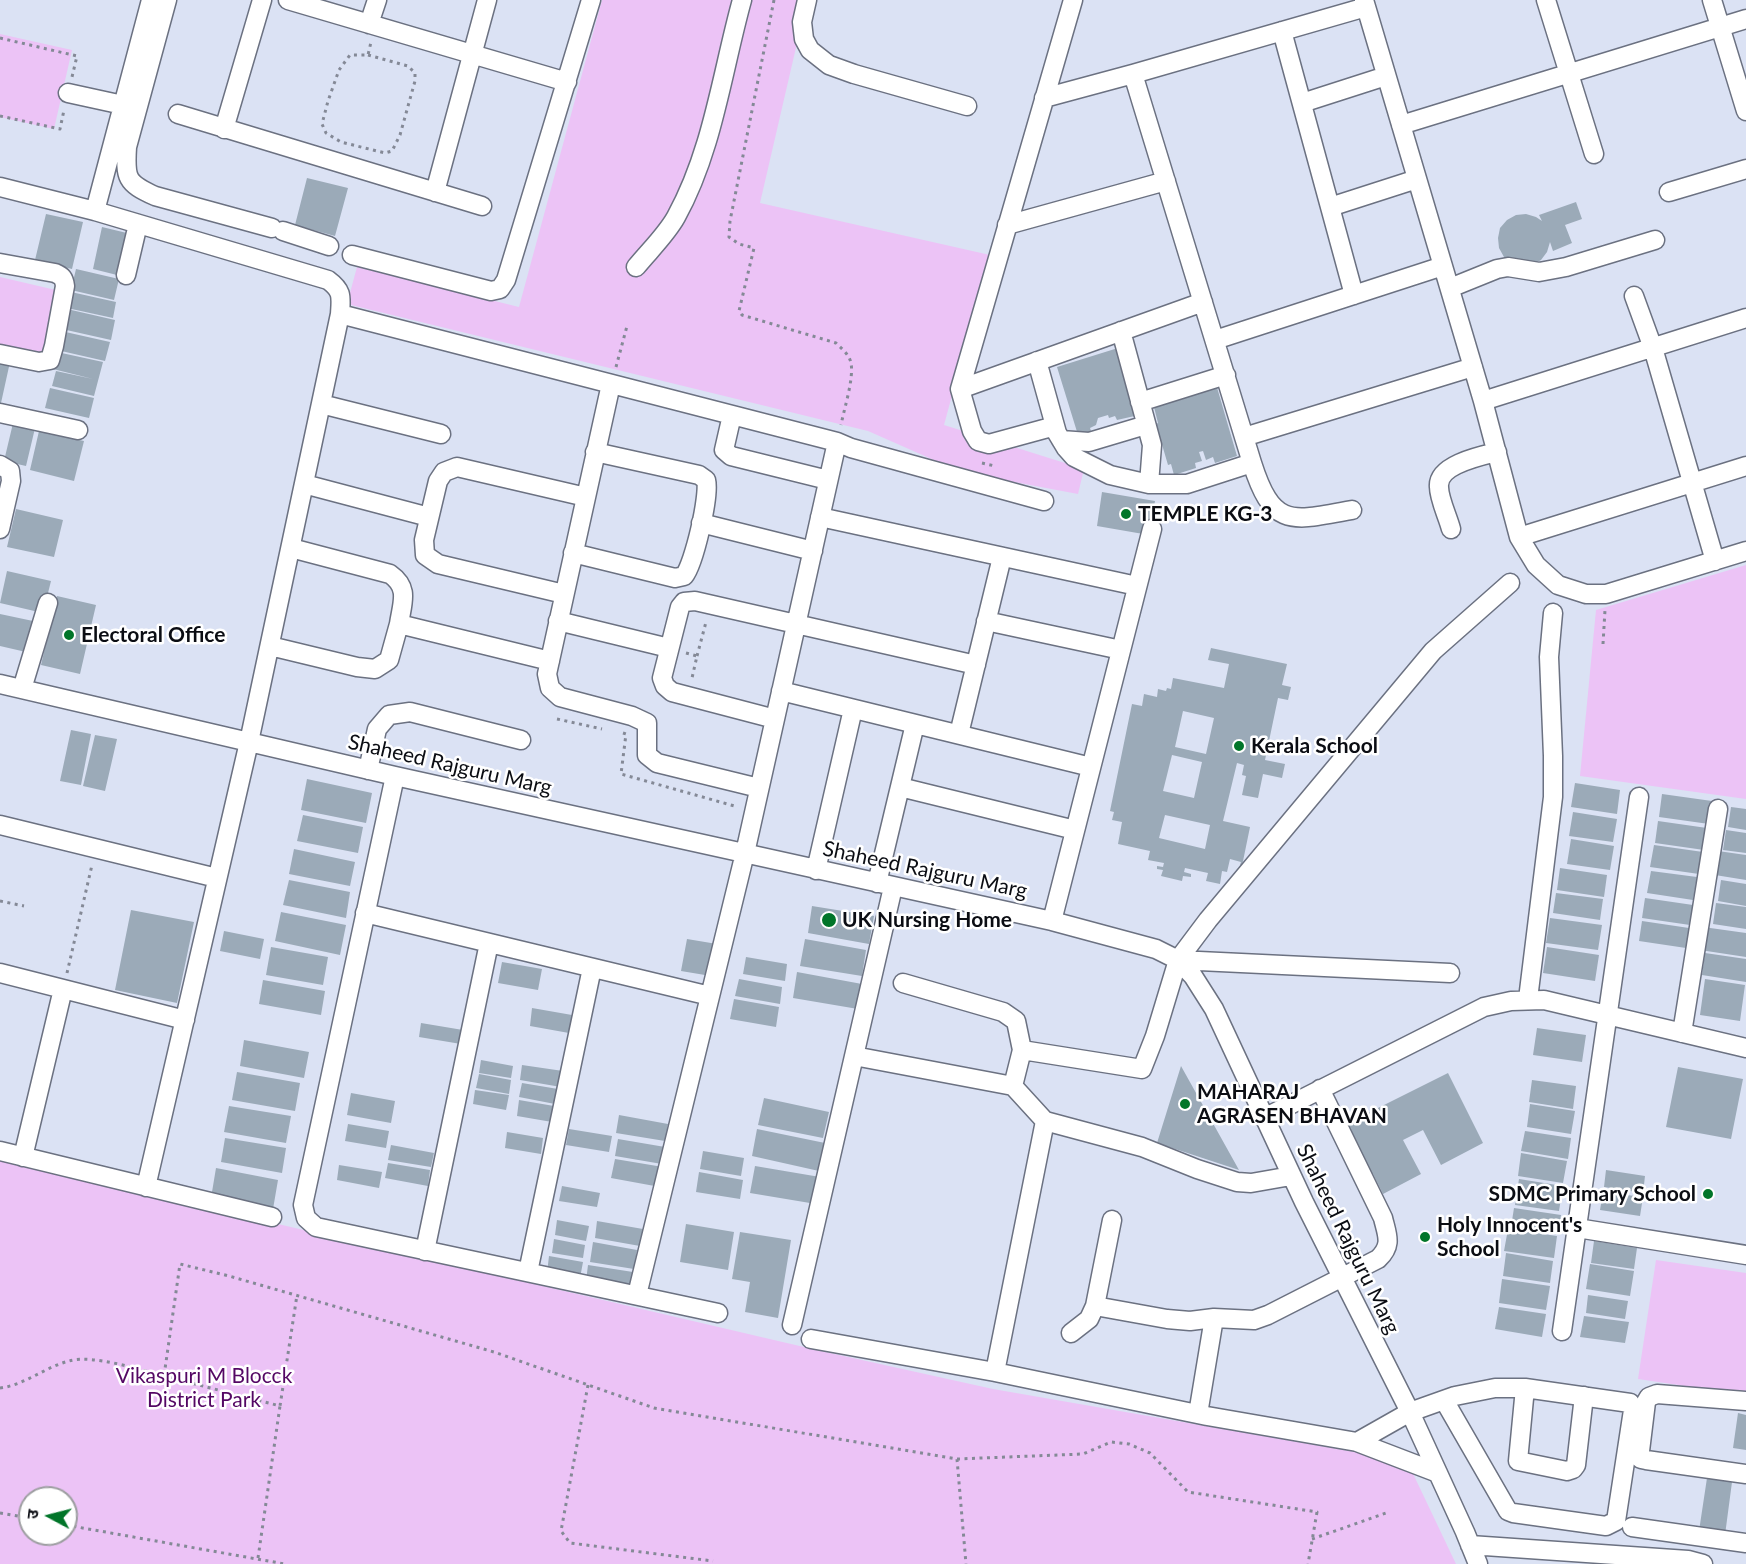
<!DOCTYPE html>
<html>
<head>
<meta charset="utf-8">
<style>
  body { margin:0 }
  #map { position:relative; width:1746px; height:1564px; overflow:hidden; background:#dbe2f4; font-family:Lato,"Noto Sans Devanagari",sans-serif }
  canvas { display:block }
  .north { position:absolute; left:18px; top:1486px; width:60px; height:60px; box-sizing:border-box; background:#fff; border:2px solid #9d9ea1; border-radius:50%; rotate:277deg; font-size:16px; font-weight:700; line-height:24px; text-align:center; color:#0b0d13 }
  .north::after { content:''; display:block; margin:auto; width:21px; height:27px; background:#017529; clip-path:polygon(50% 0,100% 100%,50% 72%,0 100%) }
</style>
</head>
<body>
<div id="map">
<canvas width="1746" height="1564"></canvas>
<div class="north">उ</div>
</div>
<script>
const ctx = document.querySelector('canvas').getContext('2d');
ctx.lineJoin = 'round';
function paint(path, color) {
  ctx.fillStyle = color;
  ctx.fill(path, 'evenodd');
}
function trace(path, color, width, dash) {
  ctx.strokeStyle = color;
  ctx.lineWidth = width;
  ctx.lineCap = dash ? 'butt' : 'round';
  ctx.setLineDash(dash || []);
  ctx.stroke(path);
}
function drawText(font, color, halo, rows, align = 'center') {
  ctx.font = font + ' Lato,sans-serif';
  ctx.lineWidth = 5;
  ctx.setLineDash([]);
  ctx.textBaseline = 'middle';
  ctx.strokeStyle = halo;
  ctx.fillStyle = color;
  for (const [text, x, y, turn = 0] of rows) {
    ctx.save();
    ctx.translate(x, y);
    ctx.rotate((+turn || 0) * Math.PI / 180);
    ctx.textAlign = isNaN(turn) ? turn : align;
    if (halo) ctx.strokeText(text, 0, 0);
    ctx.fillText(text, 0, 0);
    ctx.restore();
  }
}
paint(new Path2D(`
  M602,0H807L760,203L990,255L944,425L1084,469L1078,494L961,472L868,431L347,304L357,267L519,307Z
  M0,34L72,50L54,129L0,117Z
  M0,277L60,291L44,357L0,347Z
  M1746,565V799L1580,776L1596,610Z
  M0,1159L821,1351L993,1389L1407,1461L1456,1564H0ZM30,1498H66V1534H30Z
  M1656,1260L1746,1273V1395L1638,1379Z`), '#ecc3f6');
paint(new Path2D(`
  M307,178L348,188L335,236L295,225Z
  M1576,202L1582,219L1565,225L1572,243L1553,251L1550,242L1547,252L1541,260L1532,265L1512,263L1504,257L1499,248L1498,238L1500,228L1507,220L1516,215L1526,214L1536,217L1542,221L1539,215Z
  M46,214L83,222L72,269L35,260Z
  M102,227L131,234L121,276L93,269Z
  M76,269L119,279L114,300L71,290Z
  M71,292L116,302L113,318L67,308Z
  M67,309L115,320L111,340L62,329Z
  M61,331L110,342L105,361L57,350Z
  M1118,348L1139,415L1117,420L1115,416L1109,418L1108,415L1098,418L1096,425L1090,428L1091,431L1078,435L1057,367Z
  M57,352L103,362L94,396L52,386L56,371L93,379L53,369Z
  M0,359L10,362L1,403H0Z
  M1216,384L1237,456L1215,463L1213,457L1206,460L1203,451L1199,452L1202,461L1195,463L1196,468L1174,475L1171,464L1168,465L1156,424L1158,423L1153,403Z
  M50,388L94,398L89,418L45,408Z
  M14,419L36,424L26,466L4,461Z
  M39,431L84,441L74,481L30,470Z
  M1102,492L1155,501L1149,535L1097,526Z
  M16,509L63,520L54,557L7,547Z
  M7,571L51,581L43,613L0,603Z
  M57,596L96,605L80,674L41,665Z
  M0,614L33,621L26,652L0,646Z
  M1211,648L1287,664L1282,685L1291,687L1288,700L1278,698L1265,760L1285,764L1282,778L1263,774L1258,798L1242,795L1246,776L1242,775L1244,765L1237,763L1223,821L1250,827L1242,866L1240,865L1241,862L1230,859L1227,872L1222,871L1220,884L1206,881L1208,873L1185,868L1184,872L1191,874V877L1183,876L1182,881L1161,876L1163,870L1157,869V866L1163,867L1164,863L1148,860L1150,851L1118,844L1122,822L1112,820L1114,812L1110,811L1132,704L1142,706L1144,694L1157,697L1158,689L1166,691L1167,688L1171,689L1173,678L1224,688L1229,664L1208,660ZM1183,711L1214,718L1206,754L1175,747ZM1172,755L1202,762L1194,798L1163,791ZM1165,815L1210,825L1205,849L1159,838Z
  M71,730L91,734L81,785L60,781Z
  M95,735L117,739L105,791L83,786Z
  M307,779L372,793L366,823L301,810Z
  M1575,783L1620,790L1617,814L1571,807Z
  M1662,794L1712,801L1709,824L1659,817Z
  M1731,807L1746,809V830L1728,827Z
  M1573,812L1617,819L1613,842L1569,836Z
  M303,815L363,827L358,853L297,841Z
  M1658,821L1707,828L1704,850L1655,843Z
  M1726,830L1746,833V853L1723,850Z
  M1571,839L1614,846L1610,870L1567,864Z
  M1654,845L1703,852L1699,874L1650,867Z
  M294,849L355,862L350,886L289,874Z
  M1718,851L1746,855V880L1715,875Z
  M1560,868L1607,875L1604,897L1557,890Z
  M1651,871L1697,877L1693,900L1647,893Z
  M289,880L350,892L346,918L283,905Z
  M1721,880L1746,884V906L1718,901Z
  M1556,893L1603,899L1600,920L1553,913Z
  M1645,898L1693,905L1690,925L1642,918Z
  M1716,903L1746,907V929L1713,924Z
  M812,906L874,916L869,944L808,933Z
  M131,910L194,922L177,1003L115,990Z
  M281,912L346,925L340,955L275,941Z
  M1550,918L1602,925L1598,950L1546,943Z
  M1642,921L1689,928L1686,948L1639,941Z
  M1703,927L1746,933V957L1700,950Z
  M224,931L264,939L260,959L220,951Z
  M687,939L717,944L711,976L681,971Z
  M805,939L866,950L862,976L800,966Z
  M271,947L328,957L323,985L266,975Z
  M1547,947L1599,955L1595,981L1543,973Z
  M1705,953L1746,959V982L1702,975Z
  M746,957L787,964L785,981L743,974Z
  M502,962L542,969L538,990L498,983Z
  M797,972L862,984L858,1009L793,998Z
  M739,979L782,987L780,1004L735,996Z
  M1705,979L1745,985L1740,1021L1700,1015Z
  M263,980L325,991L321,1015L259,1004Z
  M734,999L779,1007L776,1027L730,1019Z
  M532,1008L572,1015L569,1033L530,1026Z
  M421,1023L463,1030L461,1044L419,1037Z
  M1537,1028L1586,1035L1582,1062L1533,1055Z
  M244,1040L309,1052L304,1078L240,1066Z
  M481,1060L513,1066L511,1078L479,1073Z
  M522,1065L563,1071L561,1087L520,1080Z
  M1181,1066L1239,1170L1157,1143Z
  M1678,1067L1743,1079L1731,1139L1666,1127Z
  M237,1072L300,1083L295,1111L232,1100Z
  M1448,1073L1483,1143L1441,1165L1423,1130L1403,1140L1421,1174L1383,1194L1373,1174L1371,1175L1351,1135L1353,1134L1348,1123Z
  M479,1074L511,1080L509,1094L476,1088Z
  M1532,1080L1576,1086L1573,1109L1529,1102Z
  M522,1083L558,1089L555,1104L519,1097Z
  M475,1090L509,1095L506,1110L473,1104Z
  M351,1093L395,1101L391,1123L347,1115Z
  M764,1098L829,1112L823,1138L758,1125Z
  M519,1100L554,1106L552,1122L517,1116Z
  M1530,1104L1575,1111L1571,1134L1527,1127Z
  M229,1106L291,1116L286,1143L224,1132Z
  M619,1115L668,1124L665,1141L616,1133Z
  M348,1124L389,1131L386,1148L345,1141Z
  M569,1129L612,1136L609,1152L566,1145Z
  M757,1129L825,1143L819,1171L752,1156Z
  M1525,1131L1571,1138L1568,1159L1521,1151Z
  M507,1132L543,1138L541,1154L505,1148Z
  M225,1138L286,1148L282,1173L221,1162Z
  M618,1139L665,1147L662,1164L615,1156Z
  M391,1145L434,1153L431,1167L388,1160Z
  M703,1151L744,1158L741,1176L700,1169Z
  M1521,1153L1567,1161L1563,1183L1518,1176Z
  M615,1159L663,1167L660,1187L611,1178Z
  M388,1163L430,1170L428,1186L385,1178Z
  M339,1165L382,1172L379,1188L337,1180Z
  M755,1166L820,1177L816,1204L750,1193Z
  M216,1168L278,1180L273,1209L211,1198Z
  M1606,1170L1645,1176L1643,1193L1604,1187Z
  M699,1172L743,1180L740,1199L696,1192Z
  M1519,1179L1563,1186L1559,1211L1515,1205Z
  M562,1186L600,1193L597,1207L559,1201Z
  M1603,1192L1643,1197L1640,1216L1600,1210Z
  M1514,1208L1561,1215L1558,1234L1511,1227Z
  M557,1220L589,1226L586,1241L555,1235Z
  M597,1221L643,1229L640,1246L595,1238Z
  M686,1224L734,1232L728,1270L680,1262Z
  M1508,1229L1557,1236L1554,1258L1504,1251Z
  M740,1232L791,1240L778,1318L745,1312L750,1282L732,1279Z
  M554,1239L585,1245L583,1258L552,1253Z
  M1594,1241L1637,1248L1634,1269L1591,1263Z
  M593,1242L637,1250L634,1269L590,1262Z
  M1506,1253L1553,1261L1550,1283L1503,1276Z
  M549,1256L583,1262L580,1278L547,1273Z
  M1590,1264L1634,1271L1630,1296L1586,1289Z
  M588,1265L633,1272L630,1289L586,1281Z
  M1502,1279L1550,1286L1546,1310L1499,1303Z
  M1588,1295L1628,1301L1625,1319L1586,1313Z
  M1499,1307L1546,1314L1542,1337L1495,1329Z
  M1584,1316L1629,1322L1625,1343L1580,1337Z
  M1738,1413L1746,1415V1450L1733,1448Z
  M1707,1478L1732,1482L1725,1535L1699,1531Z`), '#9baab8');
const minor = new Path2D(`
  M167,0L127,147C125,178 126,183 155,196L272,228
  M288,0L567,82
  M807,0L802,22L804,39L810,50L829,65L854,74L967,106
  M1364,0L1483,401L1519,537L1536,565L1558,585L1586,594H1606L1746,551
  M1546,0L1594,154
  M1712,0L1746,111
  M369,24L377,0
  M1282,31L1354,295
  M1133,74L1252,463C1273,529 1291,521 1352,510
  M68,93L123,105
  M1044,98L1133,74L1366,7
  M1302,103L1386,76
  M178,114L482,206
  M1401,125L1746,19
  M224,129L262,0
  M0,187L95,211L328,280C343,291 341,297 340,314L249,742L146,1187
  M435,192L487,0
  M1669,192L1746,169
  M1330,207L1417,179
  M95,211L151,0
  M1007,225L1166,181
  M283,231L329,246
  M352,255L491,291L500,289L506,280L591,0
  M0,263L55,273C62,276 64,278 65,286L54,346L50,360L39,362L0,354
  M636,267C649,251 666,235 676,217C713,150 722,72 742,0
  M126,275L138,224
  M1450,288L1497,269L1508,267L1539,272L1566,267L1655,240
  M1634,296L1653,348L1715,561
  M340,314L837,442L851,448L1044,501
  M1121,331L1152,445L1149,484
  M1215,340L1443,266
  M1037,361L1057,433L1066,448L1074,457L1110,475L1149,484H1187L1252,463
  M611,384L547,674L550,688L560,697L632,716L647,723V755L657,763L759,788
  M960,389L1203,302
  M1483,401L1746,318
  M1140,402L1226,375
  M321,404L441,434
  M0,413L78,430
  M732,415L724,450L731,456L828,480
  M1055,426L989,444L978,441L972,431L960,389L1073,0
  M1244,437L1473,367
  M1061,440L1089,442L1146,425
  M0,465L10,471L11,481L0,529
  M304,484L429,517
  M820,517L1137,586
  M701,523L813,551
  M1451,529C1448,517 1439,499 1439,487C1437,465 1480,456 1497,452
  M1519,537L1746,466
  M291,548L390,574C410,588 402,603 399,624
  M573,553L675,578L684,576C694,564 710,495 706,480L699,475L595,452
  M564,594L438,564L425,555L424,540L438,481L444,472L457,467L586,497
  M558,621L669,648
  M986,621L1121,650
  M270,646L357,667L375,669L389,660L399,624L550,661
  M0,684L395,776L1052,921L1156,949L1178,960L1193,976L1214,1009L1304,1202L1410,1412L1465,1532L1478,1564
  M22,689L48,603
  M781,691L1091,767
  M775,719L672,692L665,686L662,678L680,607L684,602L695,601L976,665
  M959,734L1002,557
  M368,770L377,729L389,715L410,712L521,740
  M395,776L303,1205L306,1218L316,1227L718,1313
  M900,787L1075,830
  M0,825L217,878
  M816,870L853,709
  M877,883L915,724
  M365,913L710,996
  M1052,921L1152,529
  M1178,960L1450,973
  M0,973L185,1020
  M903,983L1003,1012L1016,1021L1022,1050
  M1528,999L1553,797V756L1549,657L1553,613
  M1682,1033L1718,809
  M854,1056L1013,1086L1045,1121L1142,1147L1197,1169L1237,1182L1251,1183L1291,1176
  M1013,1086L1022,1050L1142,1069L1155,1036L1178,960L1208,920L1433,651L1510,583
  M1264,1118L1484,1007L1511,1001L1544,1000L1746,1048
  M0,1151L272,1217
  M23,1157L63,989
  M1112,1220L1095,1306L1167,1319L1190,1321L1214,1318
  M1577,1228L1746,1255
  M425,1251L489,943
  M528,1272L592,968
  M637,1295L745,853L837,442
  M792,1325L893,887
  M1562,1331L1639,797
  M1071,1333L1089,1319L1095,1306
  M811,1339L995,1372L1207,1416L1357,1442L1438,1473
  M995,1372L1045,1121
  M1525,1388L1518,1461L1567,1471L1573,1469L1576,1465L1584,1396
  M1746,1401L1657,1394L1649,1397L1646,1402L1640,1451L1641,1459L1646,1460L1746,1474
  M1198,1414L1214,1318L1254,1320L1268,1315L1378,1259C1393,1245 1387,1235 1383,1218L1320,1089
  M1357,1442L1410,1412L1455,1396L1495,1388H1525L1630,1403L1633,1410L1616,1521L1606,1526L1513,1513L1508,1511L1444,1400
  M1632,1527L1746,1543
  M1470,1545L1688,1560L1703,1564`);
trace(minor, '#6b7181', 21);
trace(new Path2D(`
  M774,0L730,221L729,237L739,244L754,248L739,311L742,315L836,343C842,349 849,354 851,363C854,379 844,409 841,425
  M0,38L77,56L72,77
  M368,55L408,66L415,73V81L400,135L392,151L385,153L341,142L326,133L322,124L328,101L339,70L350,55H368L371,42
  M0,116L60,129L64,110
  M616,367L627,326
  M982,463L995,466
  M1603,644L1605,610
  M686,653L697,656L692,678
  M697,656L706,622
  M557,719L602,729
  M623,733L626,734L621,774L738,807
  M0,901L24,906
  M67,973L92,865
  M164,1376L280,1406L297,1295
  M588,1385L561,1531L570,1543L713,1561
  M0,1388C25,1385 45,1367 69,1361C93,1354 140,1370 164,1376L180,1264L229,1276L494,1352L654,1408L957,1459L966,1564
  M957,1459L1083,1454L1111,1442L1129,1444L1150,1453L1188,1492L1317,1512L1308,1564
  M0,1513L30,1518
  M66,1525L285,1564
  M1312,1539L1386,1513
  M258,1558L280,1406`), '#848996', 3, [3, 4.5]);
trace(minor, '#fff', 18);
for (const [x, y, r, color] of [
  [1126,514,6,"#017529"],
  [69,635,6,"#017529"],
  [1239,746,6,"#017529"],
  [829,920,8,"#017529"],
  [1185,1104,6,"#017529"],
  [1708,1194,6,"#017529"],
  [1425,1237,6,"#017529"]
]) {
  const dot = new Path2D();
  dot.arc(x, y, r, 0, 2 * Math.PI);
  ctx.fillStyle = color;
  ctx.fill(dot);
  trace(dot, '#fff', 2);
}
drawText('bold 21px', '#0b0d13', '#fff', [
  ["TEMPLE KG-3",1138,514],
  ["Electoral Office",81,635],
  ["Kerala School",1251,746],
  ["UK Nursing Home",842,920],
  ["MAHARAJ",1197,1092],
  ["AGRASEN BHAVAN",1197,1116],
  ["SDMC Primary School",1696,1194,"right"],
  ["Holy Innocent's",1437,1225],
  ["School",1437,1249]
], 'left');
drawText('21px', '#0b0d13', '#fff', [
  ["Shaheed Rajguru Marg",450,765,13],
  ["Shaheed Rajguru Marg",925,870,12],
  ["Shaheed Rajguru Marg",1348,1239,64]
]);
drawText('21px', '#540764', '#fff', [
  ["Vikaspuri M Blocck",204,1376],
  ["District Park",204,1400]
]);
</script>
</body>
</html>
